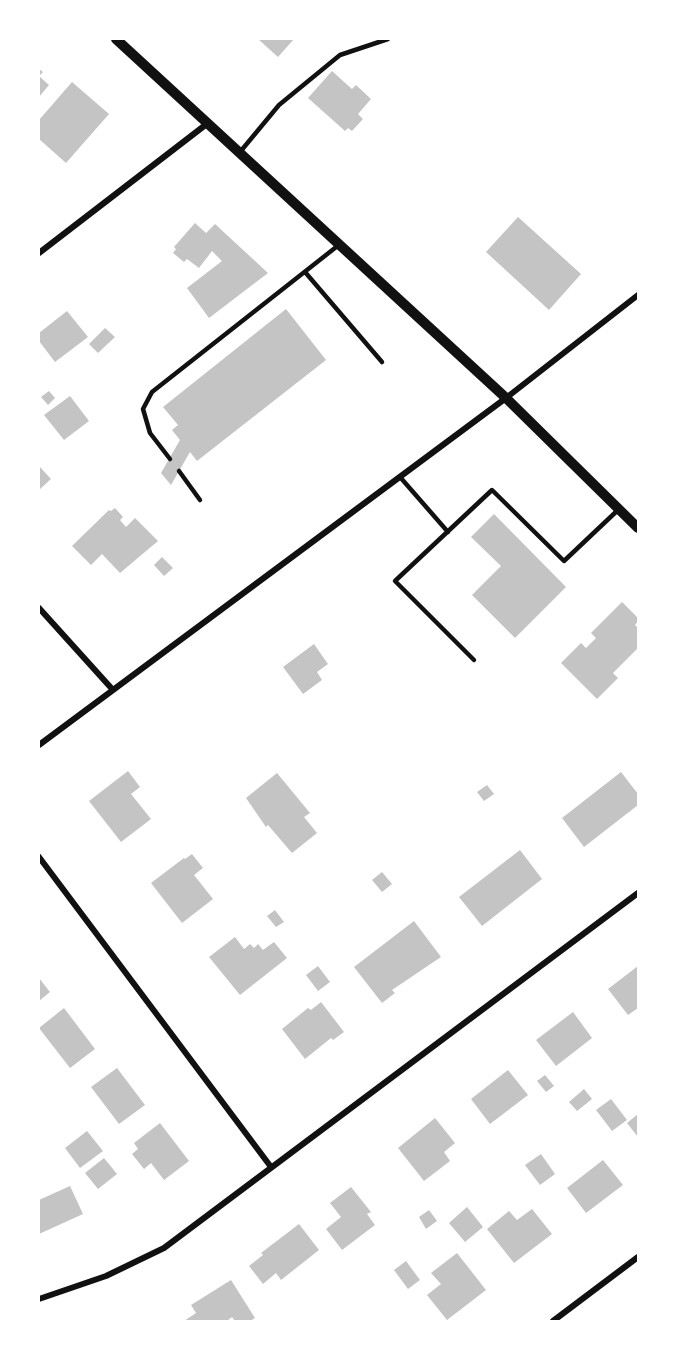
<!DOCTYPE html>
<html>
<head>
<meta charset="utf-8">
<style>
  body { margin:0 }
  #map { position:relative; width:677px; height:1360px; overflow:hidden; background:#fff; font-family:"Public Sans",sans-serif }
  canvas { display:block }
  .frame { position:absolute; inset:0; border:40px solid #fff; pointer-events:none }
</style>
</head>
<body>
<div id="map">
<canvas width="677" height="1360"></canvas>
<div class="frame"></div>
</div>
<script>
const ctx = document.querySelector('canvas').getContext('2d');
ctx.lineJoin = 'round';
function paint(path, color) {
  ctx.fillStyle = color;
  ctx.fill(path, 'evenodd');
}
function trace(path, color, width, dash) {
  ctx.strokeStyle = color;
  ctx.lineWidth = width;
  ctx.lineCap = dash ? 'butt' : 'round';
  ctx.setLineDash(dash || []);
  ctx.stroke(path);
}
paint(new Path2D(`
  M258,39H294L278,57Z
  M39,69L43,72L39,76L49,85L39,97Z
  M332,71L352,89L356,85L371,99L358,114L363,119L352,131L348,128L345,131L308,98Z
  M72,82L109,114L66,163L39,139V120Z
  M518,217L581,274L549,310L486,252Z
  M195,223L206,233L215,224L268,273L209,318L187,288L222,261L212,251L199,268L187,259L184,262L173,253L176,249L174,247Z
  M286,309L326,360L197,461L190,452L171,485L161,473L180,440L172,430L178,425L163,407Z
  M67,311L88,337L55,362L39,341V333Z
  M105,328L115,337L98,353L89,344Z
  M49,391L55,398L48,405L41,397Z
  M70,396L89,421L64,440L44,415Z
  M39,466L51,479L39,490Z
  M115,508L123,517L120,520L126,527L135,518L158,541L120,573L102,554L91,565L72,546L109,510L111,511Z
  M494,514L566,587L515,638L472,595L501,566L471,537Z
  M162,557L173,568L164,576L154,565Z
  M622,602L638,618V621L635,625L638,628V648L613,673L618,678L597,699L561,663L581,643L586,648L596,638L591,633Z
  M314,644L328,664L317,672L322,680L303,694L283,667Z
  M128,771L140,787L131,794L151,819L121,842L89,801Z
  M621,772L638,794V805L584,847L562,818Z
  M277,773L310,813L304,817L317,833L292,853L268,825L266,827L246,798Z
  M487,785L494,794L484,801L477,792Z
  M520,850L542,879L482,926L459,897Z
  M192,854L203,868L194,875L213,899L182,923L151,883L184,858L185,859Z
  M382,872L392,884L382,892L372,880Z
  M275,910L284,922L276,927L267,916Z
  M414,921L441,957L392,990L395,993L382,1003L354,967Z
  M235,937L244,949L250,944L254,948L258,944L263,950L274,942L287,958L240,995L209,957Z
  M318,966L330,982L318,991L306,975Z
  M638,966V1008L628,1015L608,989Z
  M39,978L50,992L39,1001Z
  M321,1002L344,1032L333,1040L331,1038L305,1059L282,1029L308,1008L311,1010Z
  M64,1008L95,1049L70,1068L39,1028Z
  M573,1012L592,1038L556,1066L536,1040Z
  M117,1068L145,1105L119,1124L91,1087Z
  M508,1070L528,1095L490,1124L471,1099Z
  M545,1075L554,1086L546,1092L537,1081Z
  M584,1089L592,1099L577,1111L569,1102Z
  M611,1099L627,1120L612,1131L596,1110Z
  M638,1114V1137L627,1123Z
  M435,1118L455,1143L444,1152L450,1161L424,1181L398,1148Z
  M160,1123L189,1161L164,1180L151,1163L144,1169L132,1154L138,1149L134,1143Z
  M87,1131L103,1151L80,1168L65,1148Z
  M541,1154L555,1174L540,1185L525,1165Z
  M104,1158L117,1174L98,1189L85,1173Z
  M603,1160L623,1185L586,1213L567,1188Z
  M70,1186L83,1214L39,1234V1200Z
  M351,1187L371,1212L367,1214L375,1225L342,1250L326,1229L341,1217L330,1203Z
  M467,1207L483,1227L465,1242L449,1223Z
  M532,1209L552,1234L514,1263L487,1229L509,1211L517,1220Z
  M429,1210L437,1221L426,1229L419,1217Z
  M299,1224L319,1250L281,1280L276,1273L263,1284L249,1266L263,1255L261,1253Z
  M457,1253L486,1290L447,1320L427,1295L441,1284L431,1273Z
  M406,1261L420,1280L408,1289L394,1270Z
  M231,1280L255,1318L250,1321H235L232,1317L227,1321H184L196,1313L191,1305Z`), '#c4c4c4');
trace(new Path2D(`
  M240,152L279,105L340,55L388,39
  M305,272L382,362
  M170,459L150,433L143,409L152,392L340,244
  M179,471L200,500
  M400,477L448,532
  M474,660L395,581L492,490L564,561L619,509`), '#111', 4.5);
trace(new Path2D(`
  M39,253L208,123
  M39,608L113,690
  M39,745L506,398L638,295
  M39,857L271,1167
  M39,1299L106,1276L164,1248L638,893
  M553,1321L638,1257`), '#111', 6);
trace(new Path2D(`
  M116,39L506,398L638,528`), '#111', 10);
</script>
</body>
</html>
